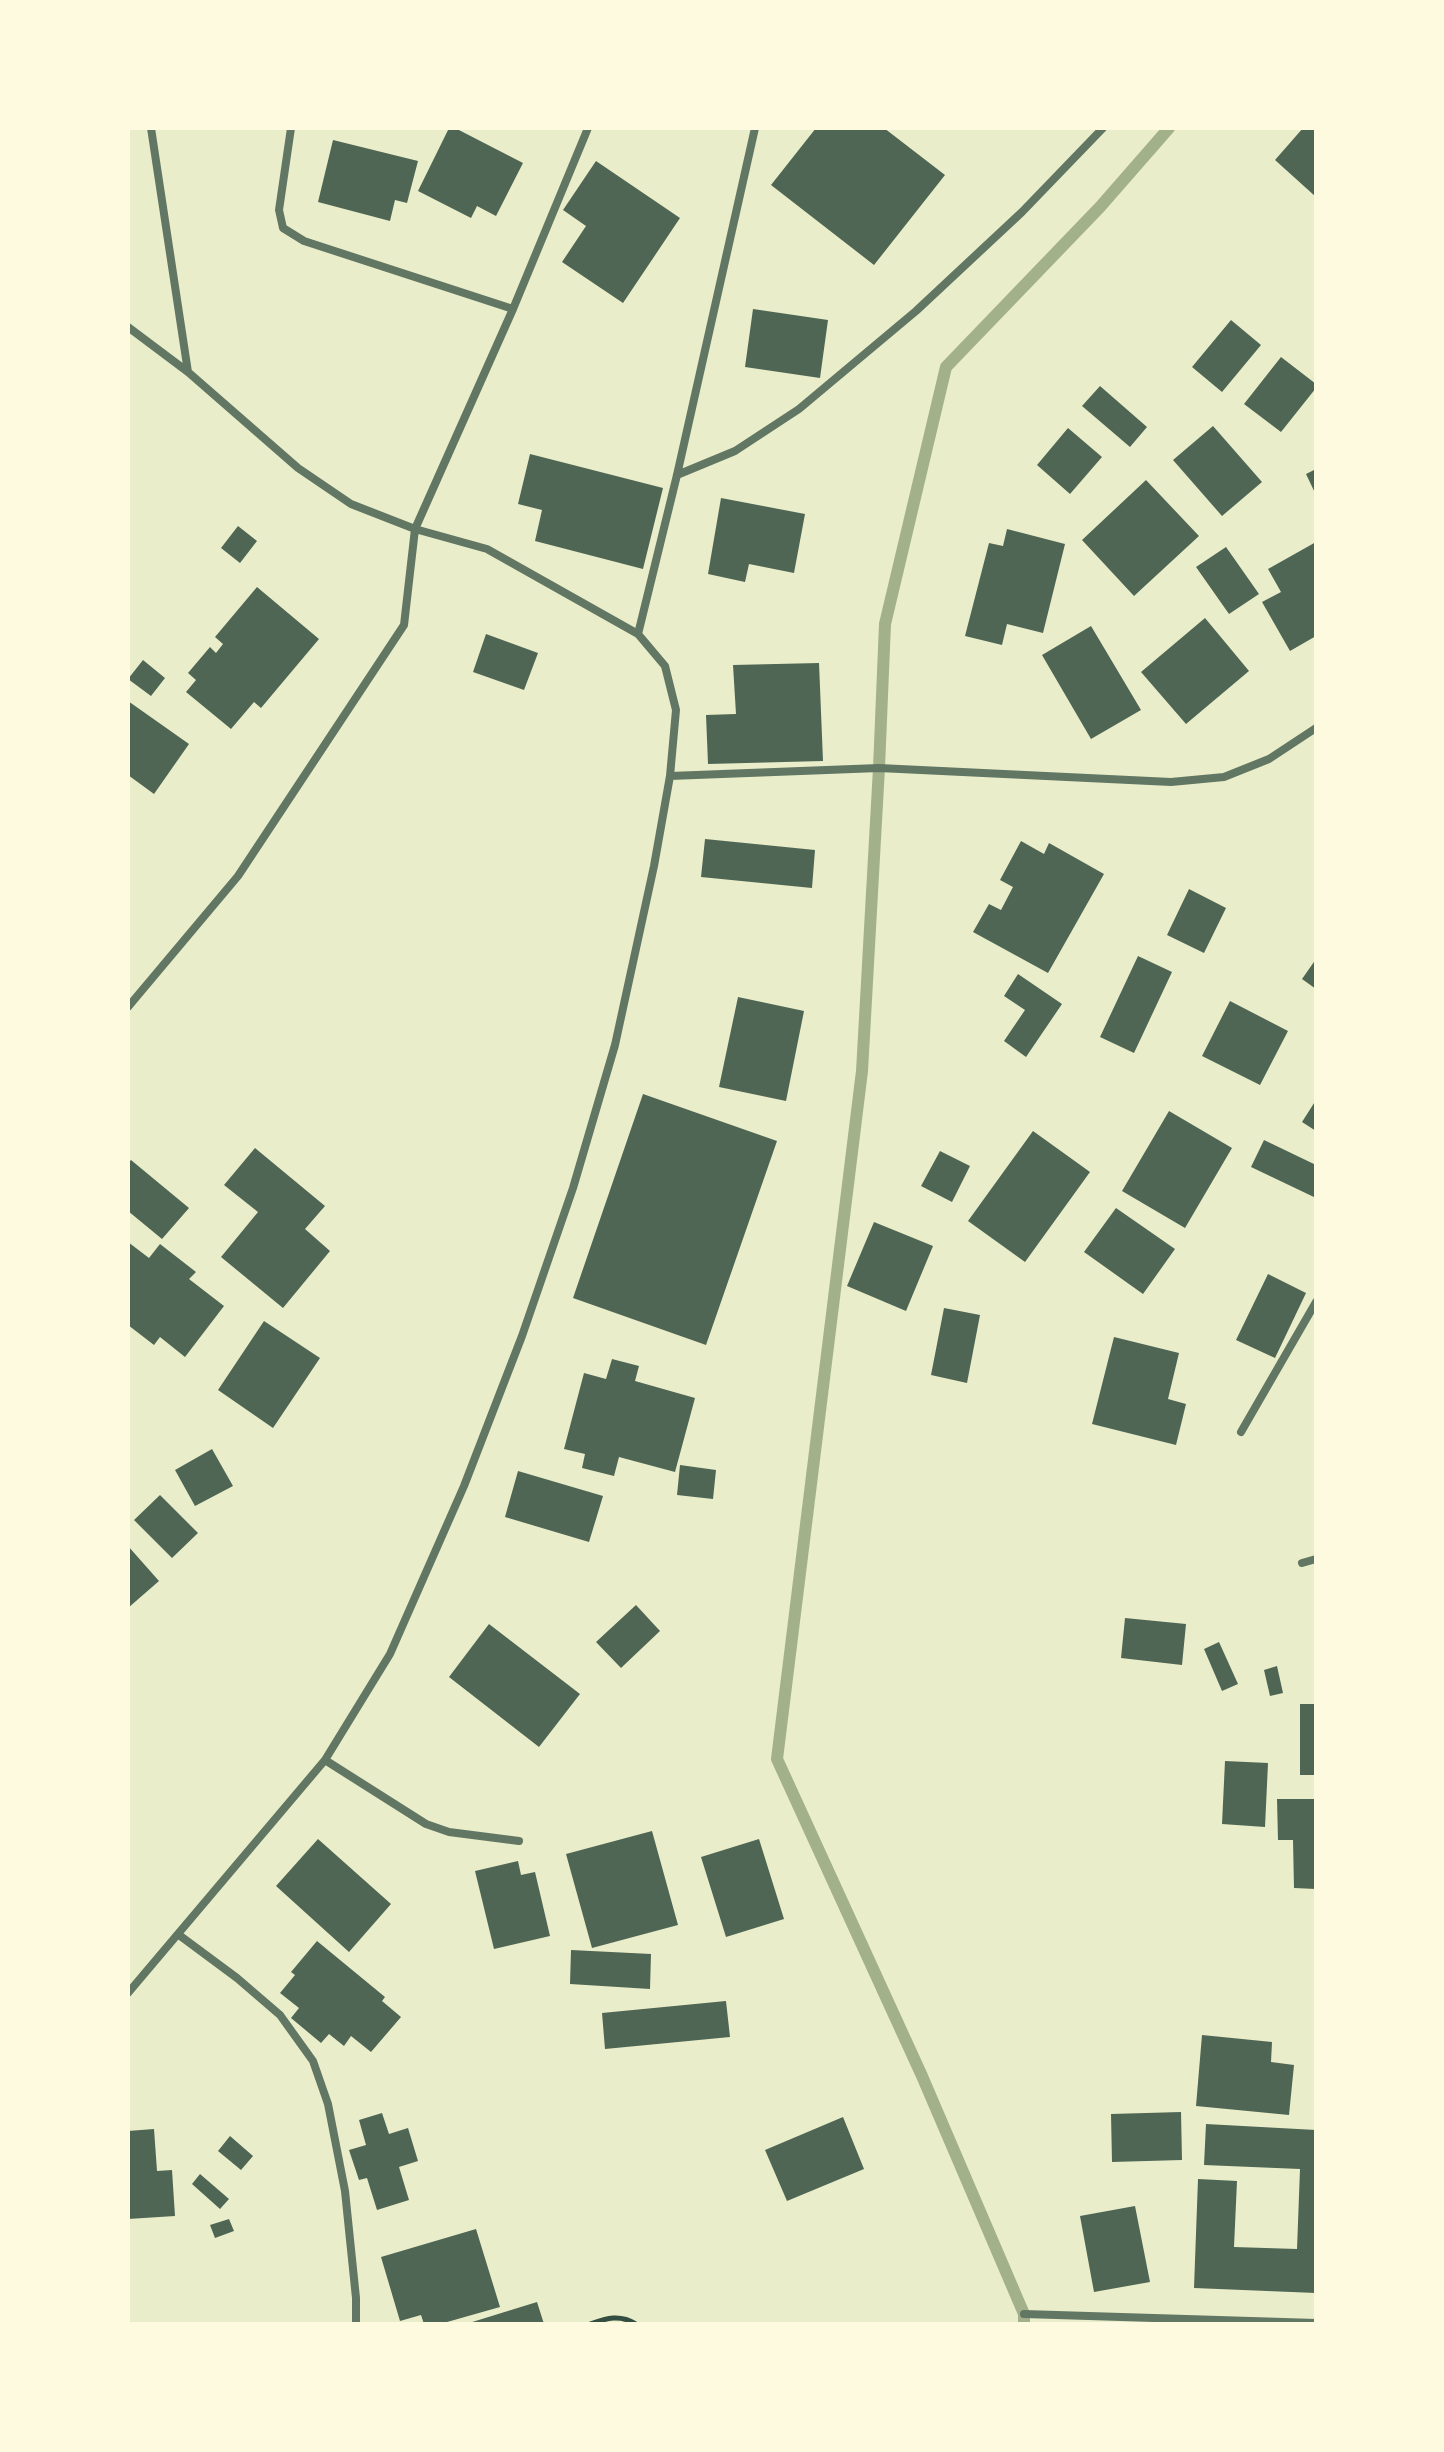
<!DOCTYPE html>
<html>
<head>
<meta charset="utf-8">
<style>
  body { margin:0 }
  #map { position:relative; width:1444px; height:2452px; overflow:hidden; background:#e9edc9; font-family:"Golos Text",sans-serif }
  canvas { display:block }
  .frame { position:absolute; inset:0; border:130px solid #fefae0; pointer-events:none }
</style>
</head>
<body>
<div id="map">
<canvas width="1444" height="2452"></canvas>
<div class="frame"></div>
</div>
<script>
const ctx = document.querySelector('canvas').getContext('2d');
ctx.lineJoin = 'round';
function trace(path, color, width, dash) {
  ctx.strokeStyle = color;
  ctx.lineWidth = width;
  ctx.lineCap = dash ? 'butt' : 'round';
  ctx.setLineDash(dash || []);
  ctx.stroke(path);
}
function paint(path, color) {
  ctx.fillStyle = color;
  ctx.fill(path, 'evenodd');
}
trace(new Path2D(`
  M1024,2324V2314L922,2076L777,1759L862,1071L879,768L885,624L946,367L1100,207L1169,128`), '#a3b18a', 12);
paint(new Path2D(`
  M449,128H455L523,163L496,216L477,206L471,218L418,191Z
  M816,128H884L945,175L874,265L771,185Z
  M1303,128H1313L1316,131V197L1275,160Z
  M333,140L418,161L407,203L395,200L390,221L318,202Z
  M596,161L680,218L623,303L562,262L586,226L563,210Z
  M753,309L828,320L820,378L745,367Z
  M1231,320L1261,345L1222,392L1192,367Z
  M1281,357L1316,384V388L1281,432L1244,404Z
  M1100,386L1147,427L1130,447L1082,406Z
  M1213,426L1262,482L1222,516L1173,460Z
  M1068,428L1102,457L1070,494L1037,465Z
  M530,454L663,488L643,569L535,541L542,510L518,504Z
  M1316,469V495L1306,474Z
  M1146,480L1199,536L1134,596L1082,540Z
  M721,498L805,514L794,573L749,564L745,582L708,574Z
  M238,526L257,541L240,563L221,548Z
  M1007,529L1065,544L1043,633L1007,624L1002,645L965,636L989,543L1003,546Z
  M1316,542V636L1290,651L1262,602L1281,592L1268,569Z
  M1226,547L1259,594L1229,614L1196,567Z
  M257,587L319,639L261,708L254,702L231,729L186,692L196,680L188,673L210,647L216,653L223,644L215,637Z
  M1205,618L1249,671L1186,724L1141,672Z
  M1091,626L1141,710L1091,739L1042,655Z
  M486,634L538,653L524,690L473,672Z
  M143,660L165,678L151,696L128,679Z
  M819,663L823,761L708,764L706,715L736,714L733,665Z
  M128,701L189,744L154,794L128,775Z
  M705,839L815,850L812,888L701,877Z
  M1021,841L1044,854L1049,843L1104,874L1048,973L973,932L989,904L1001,910L1013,887L1000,880Z
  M1189,889L1226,908L1204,953L1167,935Z
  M1138,956L1172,972L1134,1053L1100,1037Z
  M1316,959V989L1302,979Z
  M1018,974L1062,1004L1026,1057L1004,1041L1025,1010L1004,996Z
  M738,997L804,1011L786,1101L719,1087Z
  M1230,1001L1288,1031L1260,1085L1202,1056Z
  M643,1094L777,1141L706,1345L573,1298Z
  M1316,1100V1131L1302,1122Z
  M1169,1111L1232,1148L1185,1228L1122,1191Z
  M1033,1131L1090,1172L1025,1262L968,1221Z
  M1264,1140L1316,1165V1198L1251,1167Z
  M255,1148L325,1206L305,1229L330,1251L283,1308L221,1257L258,1212L224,1185Z
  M940,1151L970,1166L952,1202L921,1186Z
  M131,1160L189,1208L162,1239L128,1211V1163Z
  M1116,1208L1175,1249L1143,1294L1084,1252Z
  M874,1222L933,1246L906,1311L847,1286Z
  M128,1242L149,1258L160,1244L196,1272L189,1279L224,1306L185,1357L160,1337L154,1345L128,1325Z
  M1268,1274L1306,1293L1275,1358L1236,1340Z
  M944,1308L980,1315L967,1383L931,1375Z
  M264,1321L320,1358L273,1428L218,1390Z
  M1114,1337L1179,1353L1168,1399L1186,1404L1176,1445L1092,1424Z
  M612,1359L639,1366L635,1381L695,1398L675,1472L619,1457L614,1476L582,1468L585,1454L564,1449L584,1373L606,1379Z
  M212,1449L233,1486L195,1506L175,1470Z
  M680,1465L716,1470L713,1499L677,1495Z
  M518,1471L603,1496L589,1542L505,1517Z
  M160,1495L198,1533L172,1558L134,1520Z
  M128,1546L159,1581L128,1608Z
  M636,1605L660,1631L621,1668L596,1642Z
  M1125,1618L1186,1624L1182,1665L1121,1658Z
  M489,1624L580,1694L539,1747L449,1677Z
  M1219,1642L1238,1684L1222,1691L1204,1649Z
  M1277,1666L1283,1693L1270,1696L1264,1670Z
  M1300,1704H1316V1775H1300Z
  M1225,1761L1268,1763L1265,1827L1222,1824Z
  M1277,1799H1316V1889L1294,1888L1293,1840H1278Z
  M652,1831L678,1925L592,1948L566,1854Z
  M318,1839L391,1904L349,1952L276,1886Z
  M759,1839L784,1919L726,1937L701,1857Z
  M518,1861L521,1875L535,1872L550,1936L494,1949L475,1871Z
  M317,1941L385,1997L382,2001L401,2017L371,2052L351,2036L344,2046L329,2034L321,2043L291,2018L299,2008L280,1993L295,1975L291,1972Z
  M571,1950L651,1954L650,1989L570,1984Z
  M726,2001L730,2037L605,2049L602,2013Z
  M1202,2035L1272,2042L1271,2062L1294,2065L1289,2115L1196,2106Z
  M1181,2112L1182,2160L1112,2162L1111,2114Z
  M382,2113L389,2134L408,2128L418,2161L399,2167L409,2200L377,2210L367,2178L359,2180L349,2150L366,2145L359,2120Z
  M843,2117L864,2169L787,2201L765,2150Z
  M1206,2124L1316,2130V2293L1194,2288L1198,2179L1237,2181L1234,2247L1297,2249L1300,2169L1204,2165Z
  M154,2129L157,2171L172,2170L175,2216L128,2219V2131Z
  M230,2136L253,2156L241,2170L218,2151Z
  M200,2174L229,2199L220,2209L192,2184Z
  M1135,2206L1150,2282L1094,2292L1080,2216Z
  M229,2219L234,2231L215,2238L210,2225Z
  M476,2229L500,2307L440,2324H424L421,2315L400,2321L381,2257Z
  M537,2302L544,2324H469V2323Z`), '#4f6655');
trace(new Path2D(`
  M590,2324C607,2318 620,2314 636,2324`), '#344e41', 5);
trace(new Path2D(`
  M151,128L188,372
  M291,128L279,210L283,228L304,241L513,309
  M128,327L188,372L298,468L351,504L415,529L487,549L638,634L665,666L676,710L670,776L654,866L615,1045L573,1188L522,1336L464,1486L390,1654L325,1760L128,1993
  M677,475L735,451L799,409L916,311L1022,212L1103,128
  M638,634L677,475L755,128
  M670,776L879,768L1171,782L1224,777L1269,759L1316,728
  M128,1007L238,876L404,625L415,529L513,309L588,128
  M1241,1432L1316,1302
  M1302,1563L1316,1559
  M325,1760L426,1824L449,1832L519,1841
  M179,1935L237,1978L280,2015L313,2061L328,2104L345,2191L356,2298V2324
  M1024,2314L1316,2323`), '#617663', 8);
</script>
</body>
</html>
